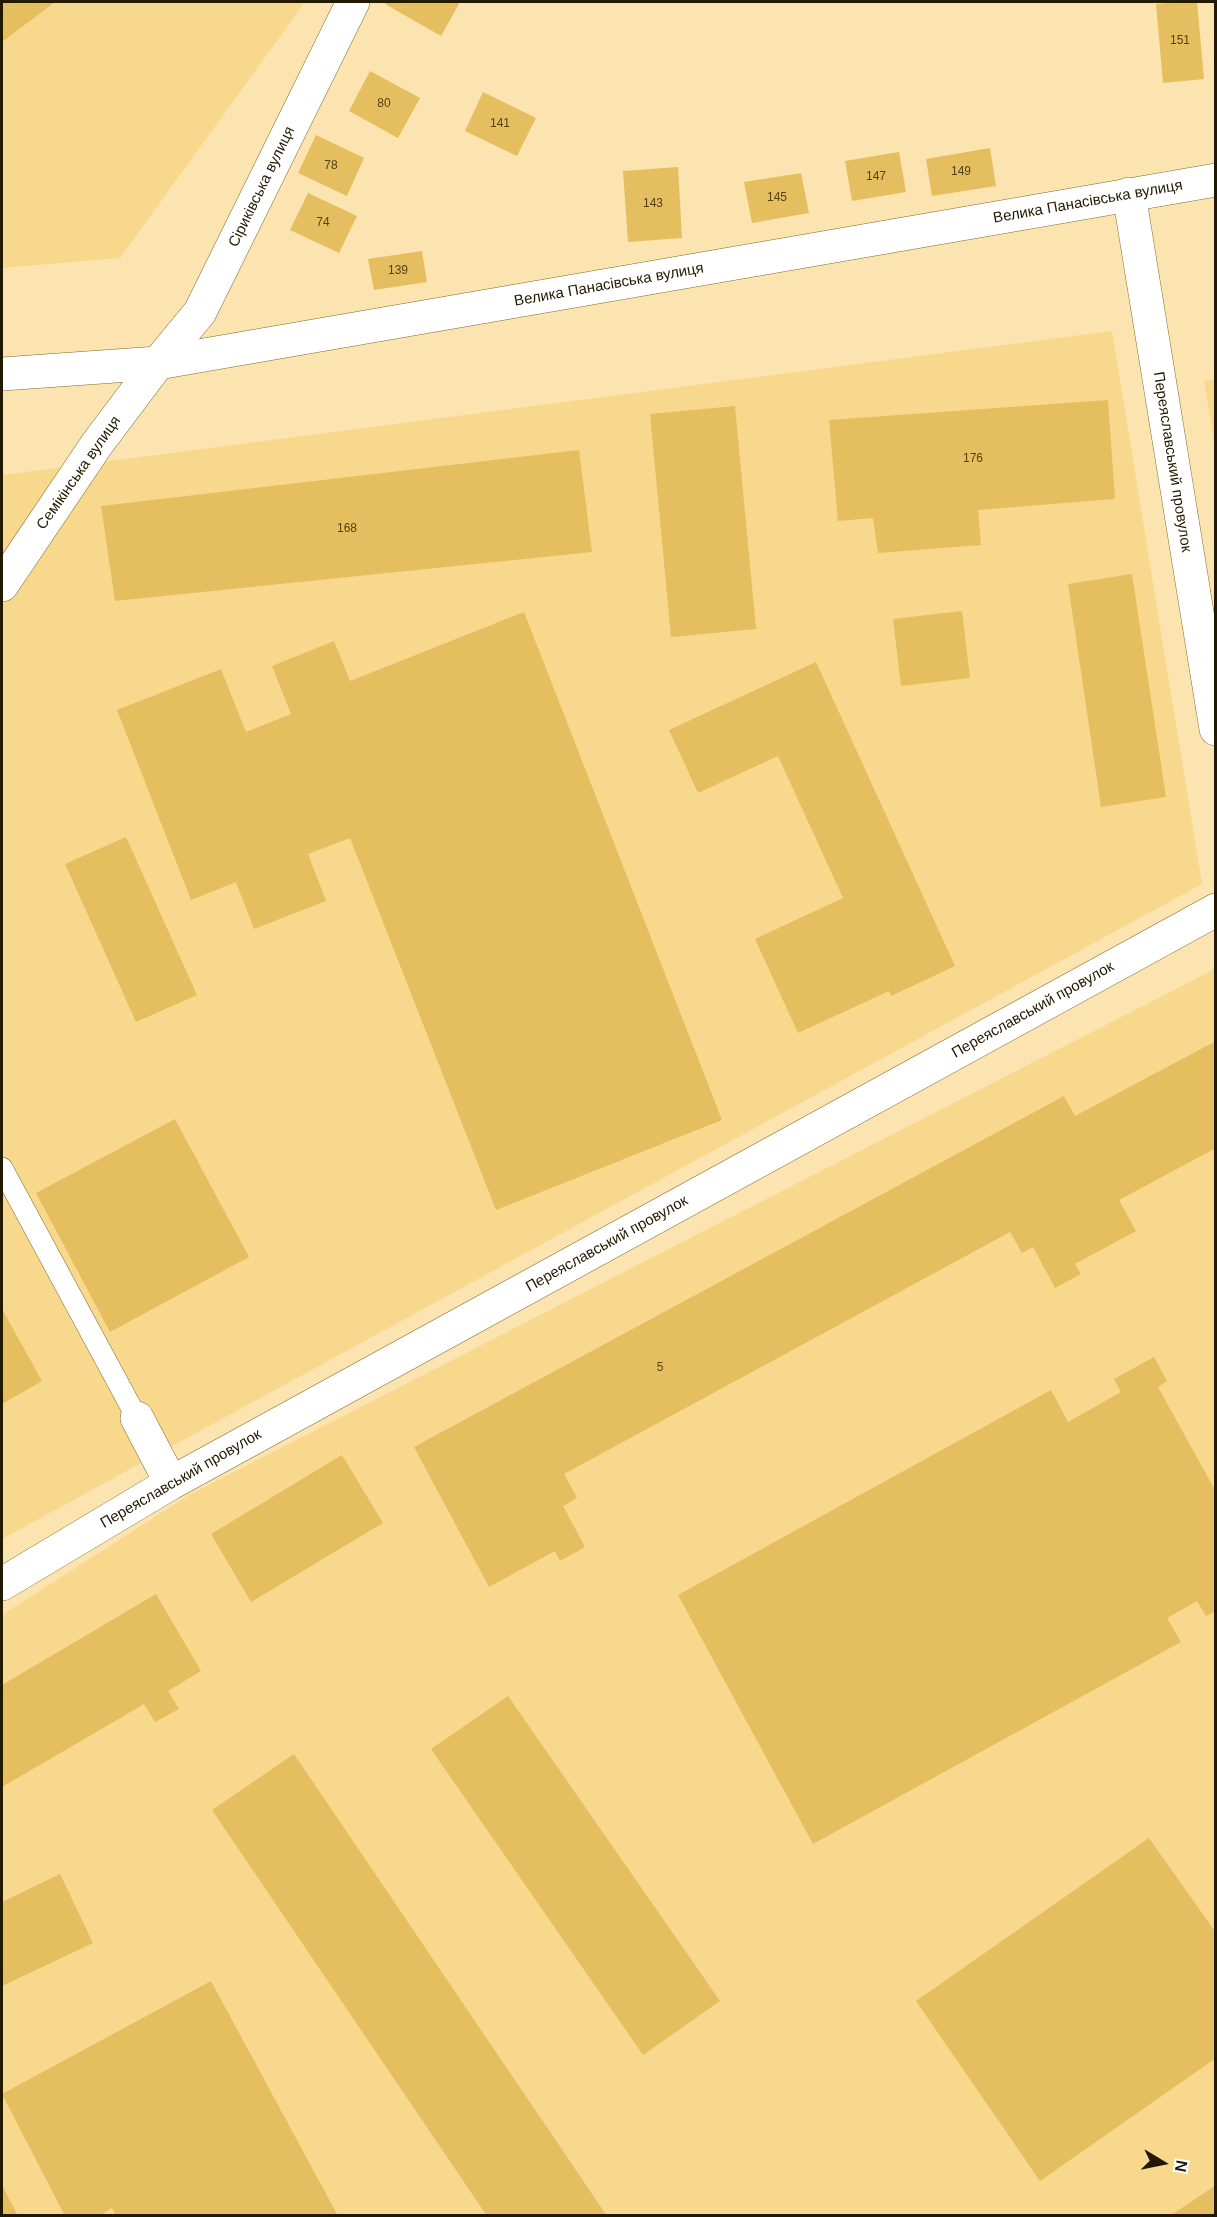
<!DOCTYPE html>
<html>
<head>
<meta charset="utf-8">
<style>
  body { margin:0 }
  #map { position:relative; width:1217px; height:2217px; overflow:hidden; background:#fbe4af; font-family:Helvetica,sans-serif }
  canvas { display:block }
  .frame { position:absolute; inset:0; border:3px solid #231900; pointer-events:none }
  .north { position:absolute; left:1133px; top:2133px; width:60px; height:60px; -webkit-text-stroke:4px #fff; paint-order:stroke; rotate:100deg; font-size:16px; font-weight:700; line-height:24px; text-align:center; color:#231900 }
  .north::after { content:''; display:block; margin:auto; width:21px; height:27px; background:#231900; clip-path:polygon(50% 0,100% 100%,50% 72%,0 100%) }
</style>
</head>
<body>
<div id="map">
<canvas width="1217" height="2217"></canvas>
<div class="frame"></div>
<div class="north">N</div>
</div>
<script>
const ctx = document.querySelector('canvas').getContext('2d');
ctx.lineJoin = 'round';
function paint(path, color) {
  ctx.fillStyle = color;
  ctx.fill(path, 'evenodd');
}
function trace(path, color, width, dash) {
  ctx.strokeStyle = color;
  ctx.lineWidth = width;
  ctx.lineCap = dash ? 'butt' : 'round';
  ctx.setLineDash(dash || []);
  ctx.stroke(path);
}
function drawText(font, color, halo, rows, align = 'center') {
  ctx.font = font + ' Helvetica,sans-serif';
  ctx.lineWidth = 5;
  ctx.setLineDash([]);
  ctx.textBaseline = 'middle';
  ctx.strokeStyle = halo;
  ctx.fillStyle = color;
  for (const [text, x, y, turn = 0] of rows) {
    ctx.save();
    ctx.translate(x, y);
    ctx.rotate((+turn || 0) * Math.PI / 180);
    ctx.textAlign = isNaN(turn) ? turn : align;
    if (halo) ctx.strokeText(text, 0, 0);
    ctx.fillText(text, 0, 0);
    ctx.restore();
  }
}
paint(new Path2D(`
  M2,2H305L120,258L2,268Z
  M1112,331L1202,884L2,1539V475Z
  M1215,379H1216L1215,447L1204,381Z
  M1215,969V2215H2V1615L189,1495Z`), '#f8d88c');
paint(new Path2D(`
  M2,2H55L2,42Z
  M386,2H460L441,36L385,4Z
  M1179,2H1197L1204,79L1163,83L1156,4Z
  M370,71L420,98L398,138L349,111Z
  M483,92L536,118L517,156L465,131Z
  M316,135L364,158L347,196L298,173Z
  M990,148L996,186L932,196L926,159Z
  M899,152L906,192L852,201L845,161Z
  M678,167L682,238L628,242L623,171Z
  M801,173L809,213L752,223L744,182Z
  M308,193L357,216L339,253L290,230Z
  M422,251L427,282L374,290L368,259Z
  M1108,400L1115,499L978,510L981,545L878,553L873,518L838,521L829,420Z
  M735,406L756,629L671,637L650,414Z
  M579,450L592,552L115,601L101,506Z
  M1132,574L1166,797L1101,807L1068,584Z
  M962,611L970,678L901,686L893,619Z
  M524,612L722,1120L496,1210L350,838L308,854L326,901L254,929L236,882L191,900L117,710L221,669L246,732L291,714L272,666L334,641L350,681Z
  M816,662L955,966L891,996L889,991L798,1033L755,939L843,898L778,756L698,793L669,730Z
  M126,837L197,995L136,1022L65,864Z
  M1216,1041V1148L1119,1200L1136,1231L1075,1264L1081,1274L1055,1288L1033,1247L1022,1253L1010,1232L564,1474L577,1498L563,1506L585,1547L560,1561L555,1551L489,1587L414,1447L1064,1096L1075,1116Z
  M175,1119L249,1257L110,1332L36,1193Z
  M2,1309L42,1381L2,1404Z
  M1154,1357L1167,1381L1158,1387L1216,1492V1611L1206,1616L1197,1601L1167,1618L1181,1642L813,1844L678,1595L1051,1390L1068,1422L1121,1392L1114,1379Z
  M342,1455L383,1523L251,1602L211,1534Z
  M156,1594L201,1671L168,1691L179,1709L155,1722L144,1704L2,1787V1685Z
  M508,1696L720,2001L643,2055L431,1749Z
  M294,1754L607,2216H487L212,1810Z
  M1149,1838L1216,1933V2058L1040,2181L916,2001Z
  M60,1874L93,1943L2,1986V1902Z
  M211,1981L338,2216H116L112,2208L99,2216H65L2,2094Z
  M2,2185L18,2216H2Z
  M1216,2185V2216H1170Z`), '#e5be5f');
const lane = new Path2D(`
  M2,1168L137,1418`);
const street = new Path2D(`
  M1129,194L1216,729
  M2,585L97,444L158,363L200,312L353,2
  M137,1418L171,1483
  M2,1584L171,1483L1216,910`);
const secondary = new Path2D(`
  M2,374L158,363L1216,180`);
trace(lane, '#846926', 22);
trace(street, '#846926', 34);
trace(secondary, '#846926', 34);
trace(lane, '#fff', 21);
trace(street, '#fff', 33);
trace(secondary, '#fff', 33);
drawText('12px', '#544218', null, [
  ["151",1180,41],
  ["80",384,104],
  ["141",500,124],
  ["78",331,166],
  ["149",961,172],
  ["147",876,177],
  ["145",777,198],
  ["143",653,204],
  ["74",323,223],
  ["139",398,271],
  ["176",973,459],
  ["168",347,529],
  ["5",660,1368]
]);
drawText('15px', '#231900', '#fff', [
  ["Сіриківська вулиця",262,187,-64],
  ["Велика Панасівська вулиця",1088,202,-10],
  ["Велика Панасівська вулиця",609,285,-10],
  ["Переяславський провулок",1172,462,81],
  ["Семікінська вулиця",79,473,-55],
  ["Переяславський провулок",1033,1010,-29],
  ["Переяславський провулок",607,1244,-29],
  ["Переяславський провулок",181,1479,-30]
]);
</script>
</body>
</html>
